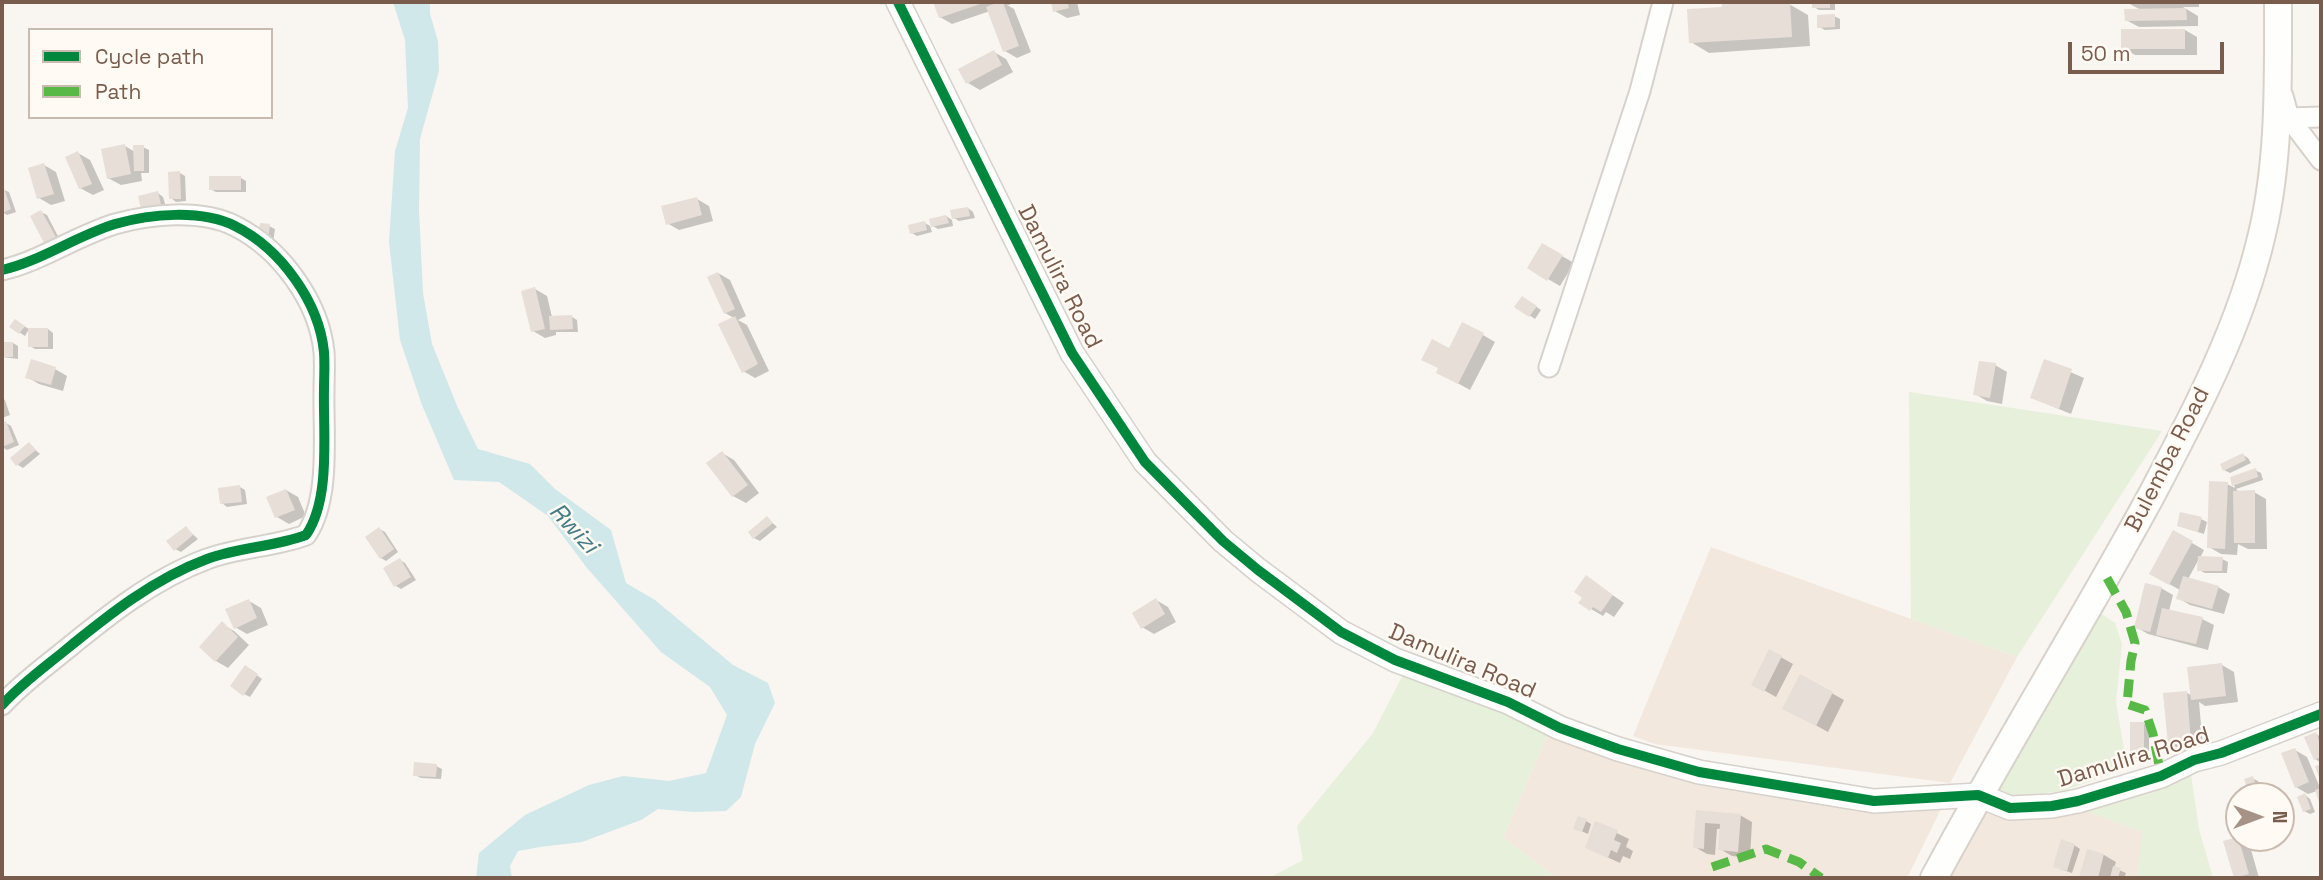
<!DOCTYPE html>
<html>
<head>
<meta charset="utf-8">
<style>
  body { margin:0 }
  #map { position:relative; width:2323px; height:880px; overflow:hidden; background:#f9f5f0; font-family:"Space Grotesk",sans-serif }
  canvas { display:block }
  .frame { position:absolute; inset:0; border:4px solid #7a5c4d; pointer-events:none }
  .legend { position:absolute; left:28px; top:28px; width:245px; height:91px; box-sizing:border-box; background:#fffaf3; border:2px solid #cabbb1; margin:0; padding:9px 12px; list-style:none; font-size:21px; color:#7a5c4d }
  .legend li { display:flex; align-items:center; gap:14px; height:35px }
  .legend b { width:35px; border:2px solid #cabbb1 }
  .north { position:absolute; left:2225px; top:782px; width:70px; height:70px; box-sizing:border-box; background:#fffaf3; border:2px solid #cabbb1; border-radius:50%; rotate:90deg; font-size:19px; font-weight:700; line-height:28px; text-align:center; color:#7a5c4d }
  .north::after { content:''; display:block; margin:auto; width:24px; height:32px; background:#a69286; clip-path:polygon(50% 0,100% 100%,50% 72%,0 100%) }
  .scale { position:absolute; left:2068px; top:42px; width:156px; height:32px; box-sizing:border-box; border:4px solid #7a5c4d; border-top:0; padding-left:9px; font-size:21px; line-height:24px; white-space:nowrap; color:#7a5c4d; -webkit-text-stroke:5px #fffaf3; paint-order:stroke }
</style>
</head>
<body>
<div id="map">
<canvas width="2323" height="880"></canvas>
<div class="frame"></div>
<ul class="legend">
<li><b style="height:9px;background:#00873e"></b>Cycle path</li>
<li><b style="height:9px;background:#58b947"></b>Path</li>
</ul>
<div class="north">N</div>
<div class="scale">50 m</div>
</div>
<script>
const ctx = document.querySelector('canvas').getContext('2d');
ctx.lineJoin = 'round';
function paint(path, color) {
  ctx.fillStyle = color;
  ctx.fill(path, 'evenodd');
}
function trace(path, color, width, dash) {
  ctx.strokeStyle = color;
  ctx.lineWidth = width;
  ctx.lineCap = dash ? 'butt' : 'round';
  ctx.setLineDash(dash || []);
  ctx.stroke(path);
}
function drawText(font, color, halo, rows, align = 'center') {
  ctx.font = font + ' "Space Grotesk",sans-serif';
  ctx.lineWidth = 5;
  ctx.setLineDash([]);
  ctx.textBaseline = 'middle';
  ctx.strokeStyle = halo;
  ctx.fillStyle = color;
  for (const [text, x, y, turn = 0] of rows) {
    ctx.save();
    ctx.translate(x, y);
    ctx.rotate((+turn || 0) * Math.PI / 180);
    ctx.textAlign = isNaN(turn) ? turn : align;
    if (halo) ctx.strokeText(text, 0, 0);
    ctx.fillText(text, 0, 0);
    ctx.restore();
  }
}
paint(new Path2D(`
  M1711,547L2017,657L1950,783L1655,744L1633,736Z
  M1551,726L1672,769L1941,809L1907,878H1557L1503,838Z
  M2075,807L2143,832L2137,878H1942L1980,812Z`), '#f2e8de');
paint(new Path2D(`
  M1909,392L2162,431L2017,657L1911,619Z
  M2088,605L2115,623L2122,644L2116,702L2125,755L2135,765L2063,791L2016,796L1986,789Z
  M1405,671L1551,726L1503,838L1557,878H1269L1303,860L1297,826L1373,733Z
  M2190,768L2199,829L2213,878H2137L2142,832L2075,807Z`), '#e7f0db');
paint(new Path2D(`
  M393,2H430V14L438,41L439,71L420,139L419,210L423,293L432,344L458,408L478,449L530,464L555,489L611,530L626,583L655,600L733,665L768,683L775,703L755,744L741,797L726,811L694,812L658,809L641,820L582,842L540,847L518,851L510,866L512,878H476L479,853L525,815L589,785L623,776L669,781L706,773L727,715L710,687L661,652L587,568L548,516L499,482L454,480L422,405L400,340L389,242L395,151L408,108L405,40Z`), '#d0e8ea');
paint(new Path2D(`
  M935,2H1009L1010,5H1007L1014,9L1031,52L1017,58L1005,51L990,11L952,24L940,17Z
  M1053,2H1077L1080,15L1067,18L1055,11Z
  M1723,2H1758L1764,5L1789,4L1808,15L1810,46L1709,53L1691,42L1724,8Z
  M1814,2H1835V10H1819L1814,7Z
  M2126,2H2199V7H2183L2198,16V26L2139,27L2126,20L2141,10Z
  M1834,16L1840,19V29L1825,30L1819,27Z
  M2185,30L2197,37V55H2135L2123,48Z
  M994,52L1006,59L1013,72L980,90L968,83Z
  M125,146L135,152L143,147L149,150V173H141L142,181L121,185L108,178Z
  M78,153L90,160L104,190L93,195L80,188Z
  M44,165L56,172L65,201L51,205L39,198Z
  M180,173L185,176L186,201L176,202L171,198Z
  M241,178L246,181V192H216L210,189Z
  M2,189L9,192L16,212L7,215L2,212Z
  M158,193L163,197L166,207L143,208Z
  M697,199L709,206L713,221L679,230L667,223Z
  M968,208L973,212L975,218L959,221L954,218Z
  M41,212L47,215L61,242L52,247Z
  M946,216L952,220L953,226L938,229L933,226Z
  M925,223L930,226L932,232L917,236L912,233Z
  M269,226L275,229L273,243L266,242Z
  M1543,245L1574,263L1560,286L1529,268Z
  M718,273L730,280L746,316L738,320L747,325L769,371L755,378L743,371L734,318L725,313Z
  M535,289L547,296L552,317H572L577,320L578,332H556V335L545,338L533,331Z
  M1528,301L1541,310L1535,319L1517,307Z
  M15,321L29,329L25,336L11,327Z
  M48,329L53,333V349H35L30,346Z
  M1483,335L1495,342L1470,390L1450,379L1449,350Z
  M2,343H13L18,346V359L2,357Z
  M2045,361L2084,378L2071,414L2032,398Z
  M32,362L55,369L67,376L63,391L39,384L27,377Z
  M1995,365L2007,372L2002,404L1987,401L1975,394Z
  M2,398L5,400L10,415L2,418Z
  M6,423L11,426L19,445L7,450L2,447V425Z
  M29,444L40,454L23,468L18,465Z
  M722,453L734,460L759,493L746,503L733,496L708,463Z
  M2243,455L2248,458L2251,463L2230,473L2224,470Z
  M2255,470L2261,473L2263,480L2236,489L2239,492H2254L2266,499L2267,549H2248L2238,544L2237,555L2221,554L2209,547L2227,484L2235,488L2232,478Z
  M240,487L245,490L247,504L227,507L222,503Z
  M286,490L298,497L306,516L289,524L277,517Z
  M767,518L777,527L760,541L754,538Z
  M2201,519L2207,522L2204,534L2179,526Z
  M186,528L198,539L181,552L175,549Z
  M379,529L385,532L398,552L386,561L381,558Z
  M2173,532L2204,550L2200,558L2222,559L2228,562L2227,573H2205L2199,570V559L2188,579L2218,587L2230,594L2224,614L2190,605L2178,598L2180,590L2151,574Z
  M400,560L405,563L416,580L401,589L396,586Z
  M1598,585L1624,603L1614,617L1606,612L1603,616L1591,609Z
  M2161,588L2173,595L2169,611L2202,619L2214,625L2208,650L2148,634L2136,627Z
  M1156,600L1168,607L1176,622L1154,634L1142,627Z
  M249,601L261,608L268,625L247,634L235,627Z
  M222,624L234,631L249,645L228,668L216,661L201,647Z
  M1770,651L1793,664L1776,697L1753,684Z
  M2222,665L2234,672L2238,702L2205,706L2199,702L2203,748L2181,750L2169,743L2187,693L2193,696Z
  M250,670L262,679L250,697L244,694Z
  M1801,676L1844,700L1828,732L1797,715Z
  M2143,723L2149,727V758H2137L2132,755Z
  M2316,734L2321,737L2320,762L2315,759Z
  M2295,750L2307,757L2321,790V804L2317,791L2308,794L2296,787Z
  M436,766L442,769L441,779L421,778L415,775Z
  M2252,778L2258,781L2263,796H2252Z
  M2305,795L2310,799L2315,812L2310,814L2304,811L2299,798L2307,795Z
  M2286,805L2292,808L2294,817L2281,820V806Z
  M1697,812L1740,815L1752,822L1750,858L1732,856L1720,849L1722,829H1717L1715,855L1707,854L1695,847Z
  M1586,821L1591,824L1588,834L1581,831Z
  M1596,823L1629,839L1626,847L1633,851L1630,859L1623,856L1620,863L1587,848Z
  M2238,839L2250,846L2259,878L2236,877Z
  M2074,845L2080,849L2072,873L2060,869Z
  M2088,851L2104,855L2116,862L2114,868L2126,873L2124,878H2081Z`), '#0003');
paint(new Path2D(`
  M933,2H986L939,18Z
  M999,2H1003L1019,46L1003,52L986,7Z
  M1051,2H1067L1069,8L1053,12Z
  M1722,2H1752L1753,4L1790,2L1792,37L1689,43L1687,9L1722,7Z
  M1812,2H1830V8H1812Z
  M2186,8L2187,20L2125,21L2124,9Z
  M1835,14V27L1817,28V15Z
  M2121,29H2185V49H2121Z
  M994,50L1002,65L966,84L958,69Z
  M125,144L131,174L107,179L101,149Z
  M133,145H144V171H134Z
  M78,151L92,184L79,189L65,157Z
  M44,163L54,194L37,199L28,168Z
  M180,171L181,199H169L168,172Z
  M209,176H241V190H209Z
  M2,182L11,209L2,213Z
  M158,191L161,205L141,209L138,196Z
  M697,197L702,215L666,225L661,206Z
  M968,207L970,216L952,219L950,210Z
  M41,210L57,239L45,245L30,216Z
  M946,215L949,223L931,227L929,219Z
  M925,221L927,230L910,234L908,225Z
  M260,223L270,224L268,241L258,240Z
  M1542,243L1563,255L1547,281L1527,268Z
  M718,272L735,309L724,314L707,277Z
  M535,287L545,329L531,332L521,291Z
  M1522,296L1537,306L1529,317L1514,307Z
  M572,315L573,329L550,330L549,316Z
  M735,316L758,364L742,373L718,324Z
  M15,319L25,326L19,334L9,327Z
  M1462,322L1484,333L1458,384L1436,373L1438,368L1421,360L1432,339L1449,348Z
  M28,328H48V347H28Z
  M2,342H13V357H2Z
  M31,359L56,367L51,385L25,378Z
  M2044,359L2072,369L2059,409L2030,398Z
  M1979,361L1996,363L1990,398L1973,395Z
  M6,421L14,442L2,447V423Z
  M29,442L36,450L16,466L10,458Z
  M722,451L748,485L732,497L706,463Z
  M2243,453L2246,460L2223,471L2220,464Z
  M2256,468L2258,477L2232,486L2230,477Z
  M2209,481L2228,482L2225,549L2207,548Z
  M240,485L242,502L220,504L218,488Z
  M286,489L295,510L275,518L266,497Z
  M2255,490V543H2234L2233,491Z
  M2180,512L2202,517L2198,532L2177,526Z
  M767,516L773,523L753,539L748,532Z
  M186,526L193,535L174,551L166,541Z
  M379,527L394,549L380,559L365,537Z
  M2173,530L2193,541L2169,585L2149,574Z
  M2198,556L2223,557L2222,571H2197Z
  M400,558L411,577L394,587L383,568Z
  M1586,575L1613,595L1601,612L1593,607L1590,611L1578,603L1582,598L1574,592Z
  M2183,576L2219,586L2212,609L2176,599Z
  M2145,583L2162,587L2150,632L2134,628Z
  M1156,598L1165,614L1141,629L1132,613Z
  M249,599L257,618L234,629L225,609Z
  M2162,608L2203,617L2196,644L2156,635Z
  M222,621L238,637L215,662L199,647Z
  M1769,649L1782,656L1764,692L1751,685Z
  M2222,663L2226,696L2191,700L2187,667Z
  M245,665L258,674L243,696L230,686Z
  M1800,674L1833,692L1816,726L1782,709Z
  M2187,691L2191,742L2168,744L2163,693Z
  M2130,722H2144V756H2130Z
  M2316,732L2321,746V757L2314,760L2304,737Z
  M2295,748L2309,782L2295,788L2281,753Z
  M414,762L437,764L436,777L413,776Z
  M2321,764V776L2319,777L2315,766Z
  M2253,776L2259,796H2250L2244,779Z
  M2321,788V808L2315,790Z
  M2305,793L2311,809L2303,812L2297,797Z
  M2286,803L2289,815L2281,816V805Z
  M1696,810L1741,814L1738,852L1718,850L1720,824L1705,823L1704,849L1693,848Z
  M1578,816L1587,819L1582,832L1573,829Z
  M1595,821L1618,830L1614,840L1621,843L1617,853L1611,850L1608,858L1585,848Z
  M2238,837L2249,874L2234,878L2223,841Z
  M2061,839L2075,844L2067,871L2053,867Z
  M2087,849L2104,854L2098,878H2079Z
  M2113,866L2121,868L2118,878H2110Z`), '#e6ded7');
const minor = new Path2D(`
  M2283,96L2289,118L2321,160
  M2289,118L2321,117
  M2,270C41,261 76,236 115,224C150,214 201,209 235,226C281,249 319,302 324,352C325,365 324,378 324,390C323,433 331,499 306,535C274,547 239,547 207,559C153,579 107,616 63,652C42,669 20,685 2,705
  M1549,367L1640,91L1663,2`);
const tertiary = new Path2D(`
  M898,2L1072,353L1145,462L1223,541L1258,570L1341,632L1395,660L1508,702L1560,728L1618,749L1699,772L1874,801L1978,795L2010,808L2052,806L2078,801L2161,776L2194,760L2221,753L2321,714`);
const secondary = new Path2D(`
  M1934,878C2003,749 2081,625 2151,496C2195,413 2241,326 2262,234C2280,159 2278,78 2278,2`);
trace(minor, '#d7d1cb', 23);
trace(tertiary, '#d7d1cb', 26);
trace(secondary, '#d9d2cb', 30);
trace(minor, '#fefefd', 19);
trace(tertiary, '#fefefd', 23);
trace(secondary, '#fefefd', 26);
trace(new Path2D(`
  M2107,578L2126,612L2135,643L2131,661L2127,704L2145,710L2153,734L2161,776
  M1712,867L1766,849L1799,862L1821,878`), '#58b947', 9, [18, 9]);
trace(new Path2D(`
  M898,2L1072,353L1145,462L1223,541L1258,570L1341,632L1395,660L1508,702L1560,728L1618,749L1699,772L1874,801L1978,795L2010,808L2052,806L2078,801L2161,776L2194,760L2221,753L2321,714
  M2,270C41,261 76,236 115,224C150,214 201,209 235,226C281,249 319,302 324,352C325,365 324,378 324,390C323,433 331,499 306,535C274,547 239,547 207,559C153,579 107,616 63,652C42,669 20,685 2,705`), '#00873e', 10);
drawText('23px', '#7a5c4d', '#fffaf3', [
  ["Damulira Road",1059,277,63],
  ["Bulemba Road",2168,460,-63],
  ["Damulira Road",1462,662,23],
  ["Damulira Road",2134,758,-17]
]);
drawText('italic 24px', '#437c86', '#fffaf3', [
  ["Rwizi",573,529,47]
]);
</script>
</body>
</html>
